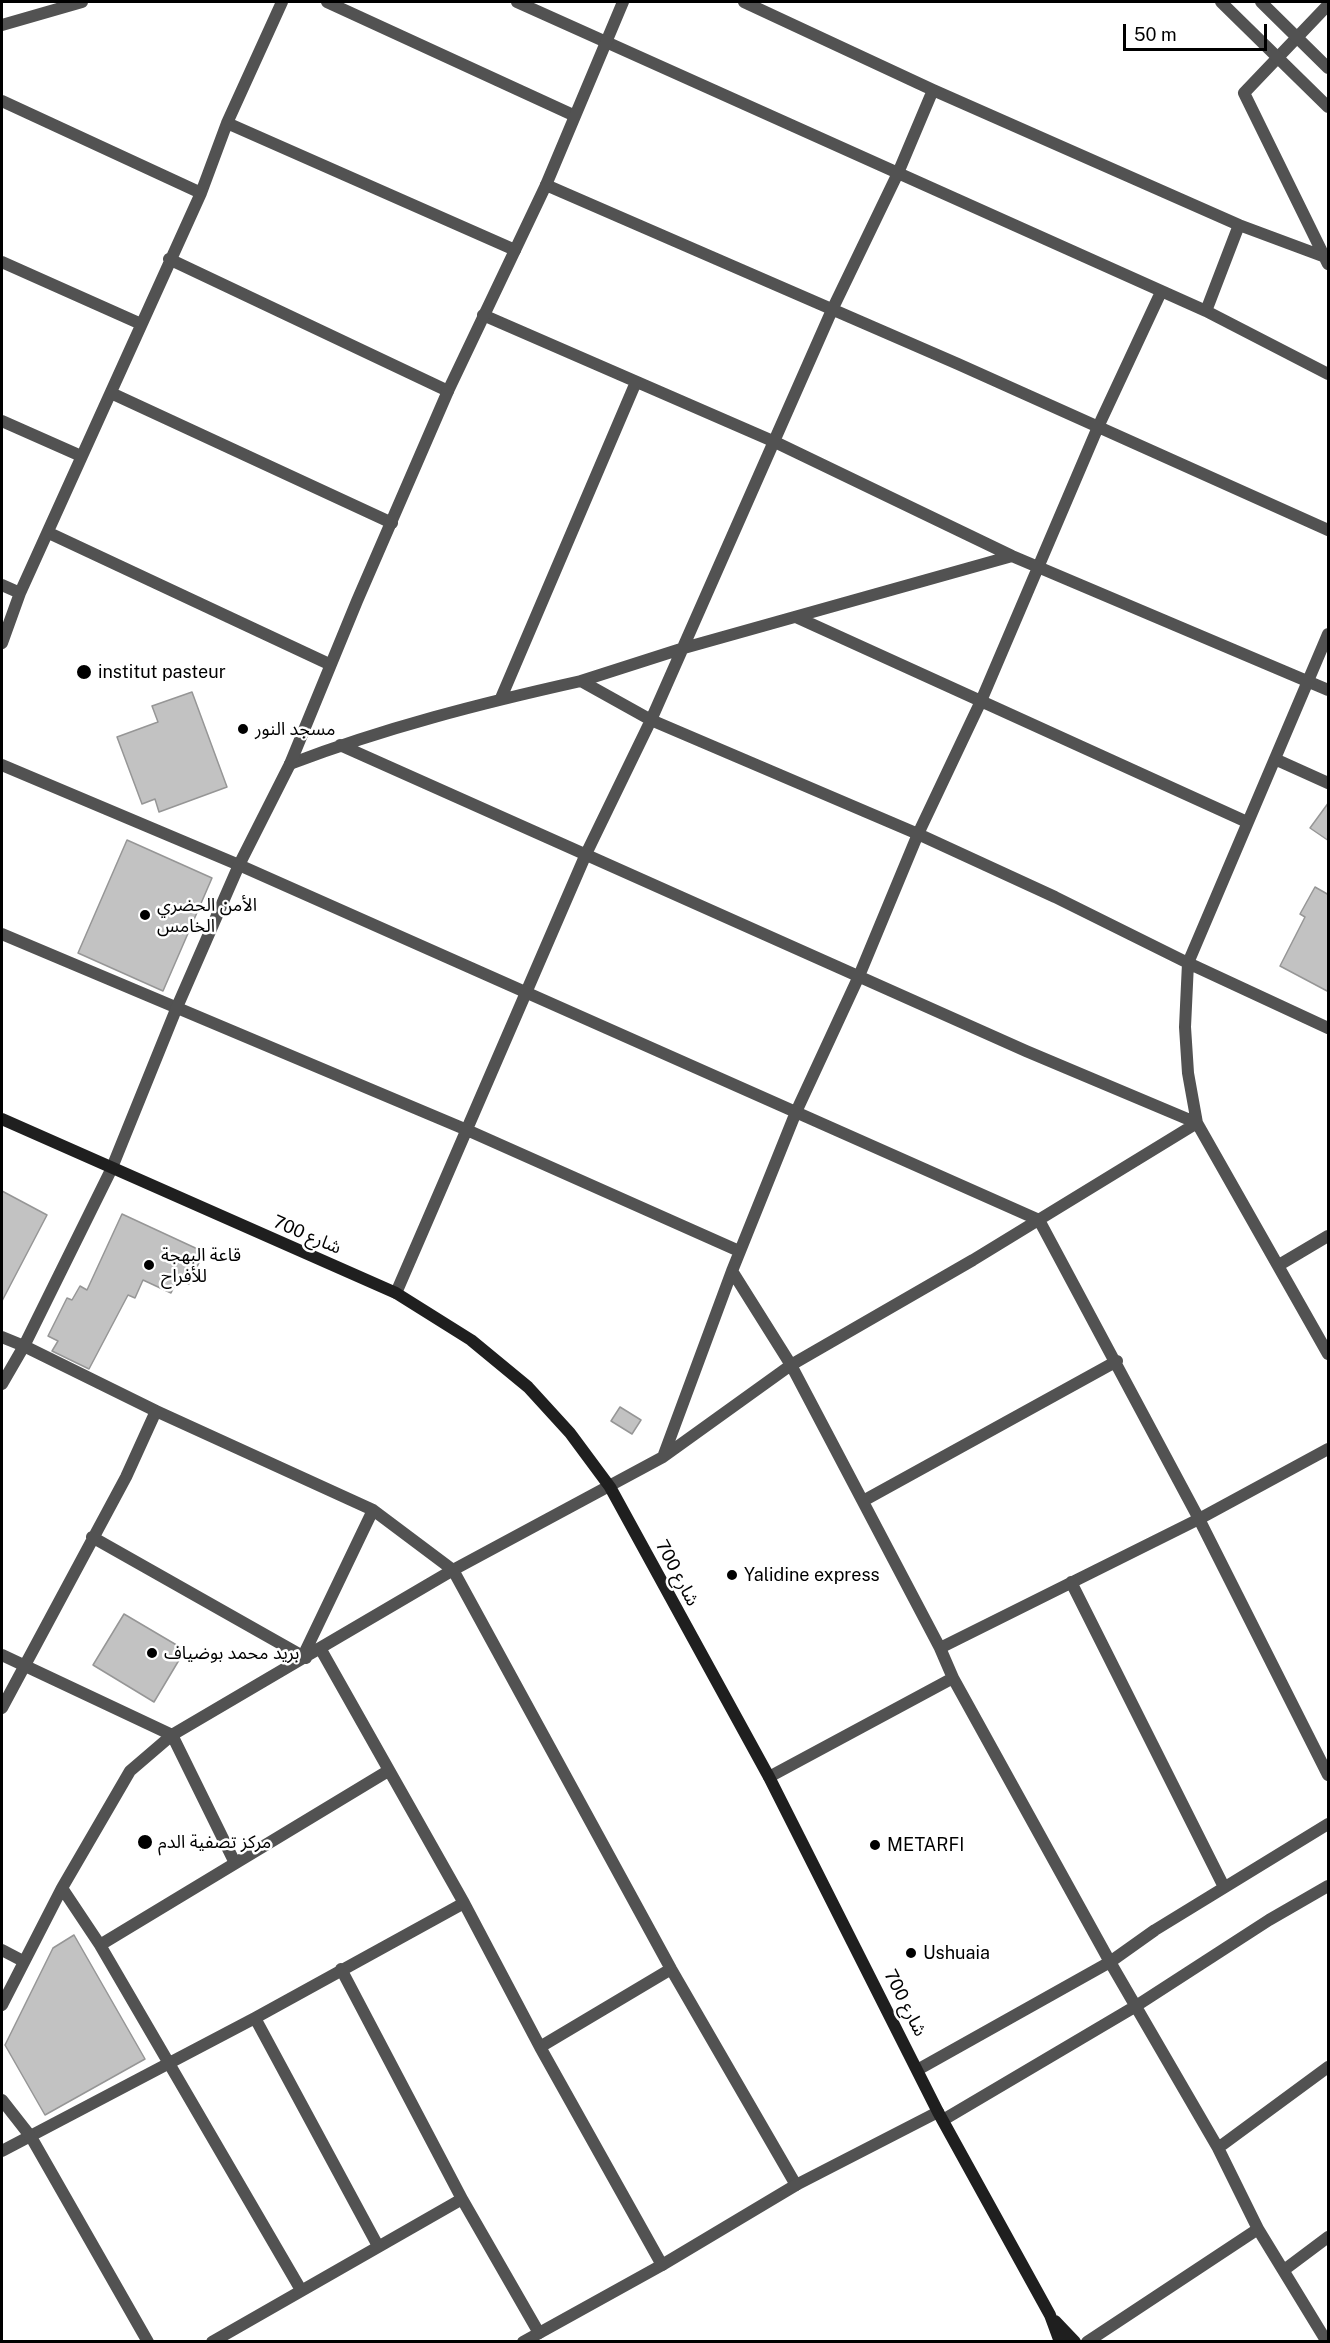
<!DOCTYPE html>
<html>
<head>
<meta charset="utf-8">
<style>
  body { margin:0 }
  #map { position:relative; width:1330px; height:2343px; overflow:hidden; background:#fff; font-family:"Public Sans",sans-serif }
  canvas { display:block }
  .frame { position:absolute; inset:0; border:3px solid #000; pointer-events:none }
  .scale { position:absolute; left:1123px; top:24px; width:144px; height:27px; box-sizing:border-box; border:3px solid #000; border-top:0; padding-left:8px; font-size:18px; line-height:21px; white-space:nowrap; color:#000; -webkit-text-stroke:4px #fff; paint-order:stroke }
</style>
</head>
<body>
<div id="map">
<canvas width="1330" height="2343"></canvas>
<div class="frame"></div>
<div class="scale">50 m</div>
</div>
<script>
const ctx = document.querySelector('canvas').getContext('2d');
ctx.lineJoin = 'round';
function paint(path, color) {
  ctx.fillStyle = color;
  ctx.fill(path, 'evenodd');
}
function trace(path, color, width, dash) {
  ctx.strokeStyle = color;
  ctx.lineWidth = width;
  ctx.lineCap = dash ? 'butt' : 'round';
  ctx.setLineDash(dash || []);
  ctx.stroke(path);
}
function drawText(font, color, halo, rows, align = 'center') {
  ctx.font = font + ' "Public Sans","Noto Sans Arabic",sans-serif';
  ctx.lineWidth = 5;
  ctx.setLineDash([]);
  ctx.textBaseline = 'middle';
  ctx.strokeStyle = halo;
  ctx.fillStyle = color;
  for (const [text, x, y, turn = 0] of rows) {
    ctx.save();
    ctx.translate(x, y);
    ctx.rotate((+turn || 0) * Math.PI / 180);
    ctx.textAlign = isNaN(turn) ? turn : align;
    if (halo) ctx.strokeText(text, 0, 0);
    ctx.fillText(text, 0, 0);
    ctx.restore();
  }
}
const building = new Path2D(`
  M192,692L227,787L159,812L155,799L142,804L117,737L158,722L152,706Z
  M1329,802V841L1310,828Z
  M127,840L212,878L163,991L78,953Z
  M1315,887L1329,895V992L1280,966L1305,917L1300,914Z
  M2,1191L47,1215L2,1301Z
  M122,1214L204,1252L189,1284L178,1279L171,1293L143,1280L135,1298L128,1295L89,1369L52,1351L58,1341L48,1336L67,1298L72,1300L80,1286L87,1290Z
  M620,1407L641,1420L632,1434L611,1421Z
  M124,1614L185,1650L154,1702L93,1665Z
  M74,1935L145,2059L45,2115L5,2045L53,1948Z`);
paint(building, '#c2c2c2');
trace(building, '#969696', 1.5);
trace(new Path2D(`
  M327,2L573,115
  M744,2L933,90L1239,225L1206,311L898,173L933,90
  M1328,5L1244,93L1328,264
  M2,25L82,2
  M2,101L201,193
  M227,123L515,250
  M546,185L958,364L1328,530
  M1239,225L1325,257
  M169,259L448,391
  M2,262L141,324
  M1161,292L1098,427L981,701L918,834L859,976L796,1112L732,1271L791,1365L940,1648L953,1678L1110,1962L1218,2148L1258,2229L1327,2342
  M1206,311L1328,374
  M483,315L775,442L1012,556L1328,690
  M111,393L392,523
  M2,421L81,456
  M49,533L329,664
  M2,585L20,593
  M796,617L1247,822
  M2,643L20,593L201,193L227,123L282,2
  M581,681L684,648L1012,556
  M501,698L636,382
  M340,745L1026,1051L1197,1123
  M1277,760L1328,783
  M290,764C384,728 482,703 581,681L651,720L918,834L1055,897L1188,963L1328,634
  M2,765L239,865L1039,1220L1199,1519L1328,1775
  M2,934L467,1130L739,1251
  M1328,1028L1188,963L1185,1027L1188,1073L1197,1123L1328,1354
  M1279,1265L1328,1236
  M396,1293L586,854L651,720L832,310L898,173L517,2
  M2,1337L24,1346L2,1384
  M156,1411L373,1510L453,1570L671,1969L796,2185
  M663,1457L732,1271
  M863,1501L1117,1361
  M92,1537L306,1658
  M1071,1582L1224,1887
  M320,1648L453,1570L663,1457L791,1365L973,1260L1197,1123
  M940,1648L1199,1519L1328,1449
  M2,1655L172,1735L235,1863
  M303,1656L373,1510
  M2,1708L126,1477L156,1411L24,1346L111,1170
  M769,1777L953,1678
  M62,1888L100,1945L388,1771
  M464,1903L540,2047L662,2265
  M100,1945L301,2290
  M2,1950L23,1961
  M341,1969L462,2199L539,2333
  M2,2005L62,1888L130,1771L172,1735L320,1648L464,1903L255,2018L2,2151
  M255,2018L378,2246
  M540,2047L671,1969
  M919,2069L1110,1962L1155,1930L1328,1824
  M943,2120L1136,2006L1269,1920L1328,1886
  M1218,2148L1328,2067
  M1284,2270L1328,2237
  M212,2342L462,2199
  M1087,2342L1258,2229`), '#525252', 12);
trace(new Path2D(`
  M1221,2L1328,107
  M1261,2L1328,68
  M111,1170L177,1007L239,865L290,764L357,601L448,391L546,185L623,2
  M2,2100L31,2137L148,2342
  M523,2342L662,2265L796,2185L938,2112`), '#525252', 12);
trace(new Path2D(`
  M2,1119L396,1293L471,1340L528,1387L570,1433L610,1487L769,1777L938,2112L1050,2315L1060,2342
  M1055,2321L1075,2342`), '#1f1f1f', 12);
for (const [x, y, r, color] of [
  [84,672,8,"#000"],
  [243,729,6,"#000"],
  [145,915,6,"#000"],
  [149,1265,6,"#000"],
  [732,1575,6,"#000"],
  [152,1653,6,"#000"],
  [145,1842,8,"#000"],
  [875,1845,6,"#000"],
  [911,1953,6,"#000"]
]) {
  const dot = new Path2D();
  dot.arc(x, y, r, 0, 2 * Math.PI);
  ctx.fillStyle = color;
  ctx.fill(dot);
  trace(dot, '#fff', 2);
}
drawText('18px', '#000', '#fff', [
  ["institut pasteur",98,672],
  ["مسجد النور",255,729],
  ["الأمن الحضري",157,905],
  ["الخامس",157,926],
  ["قاعة البهجة",161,1255],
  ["للأفراح",161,1276],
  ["Yalidine express",744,1575],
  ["بريد محمد بوضياف",164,1653],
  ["مركز تصفية الدم",158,1842],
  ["METARFI",887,1845],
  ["Ushuaia",923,1953]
], 'left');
drawText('18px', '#000', '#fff', [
  ["شارع 700",307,1235,23],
  ["شارع 700",677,1573,62],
  ["شارع 700",905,2003,63]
]);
</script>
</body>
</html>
